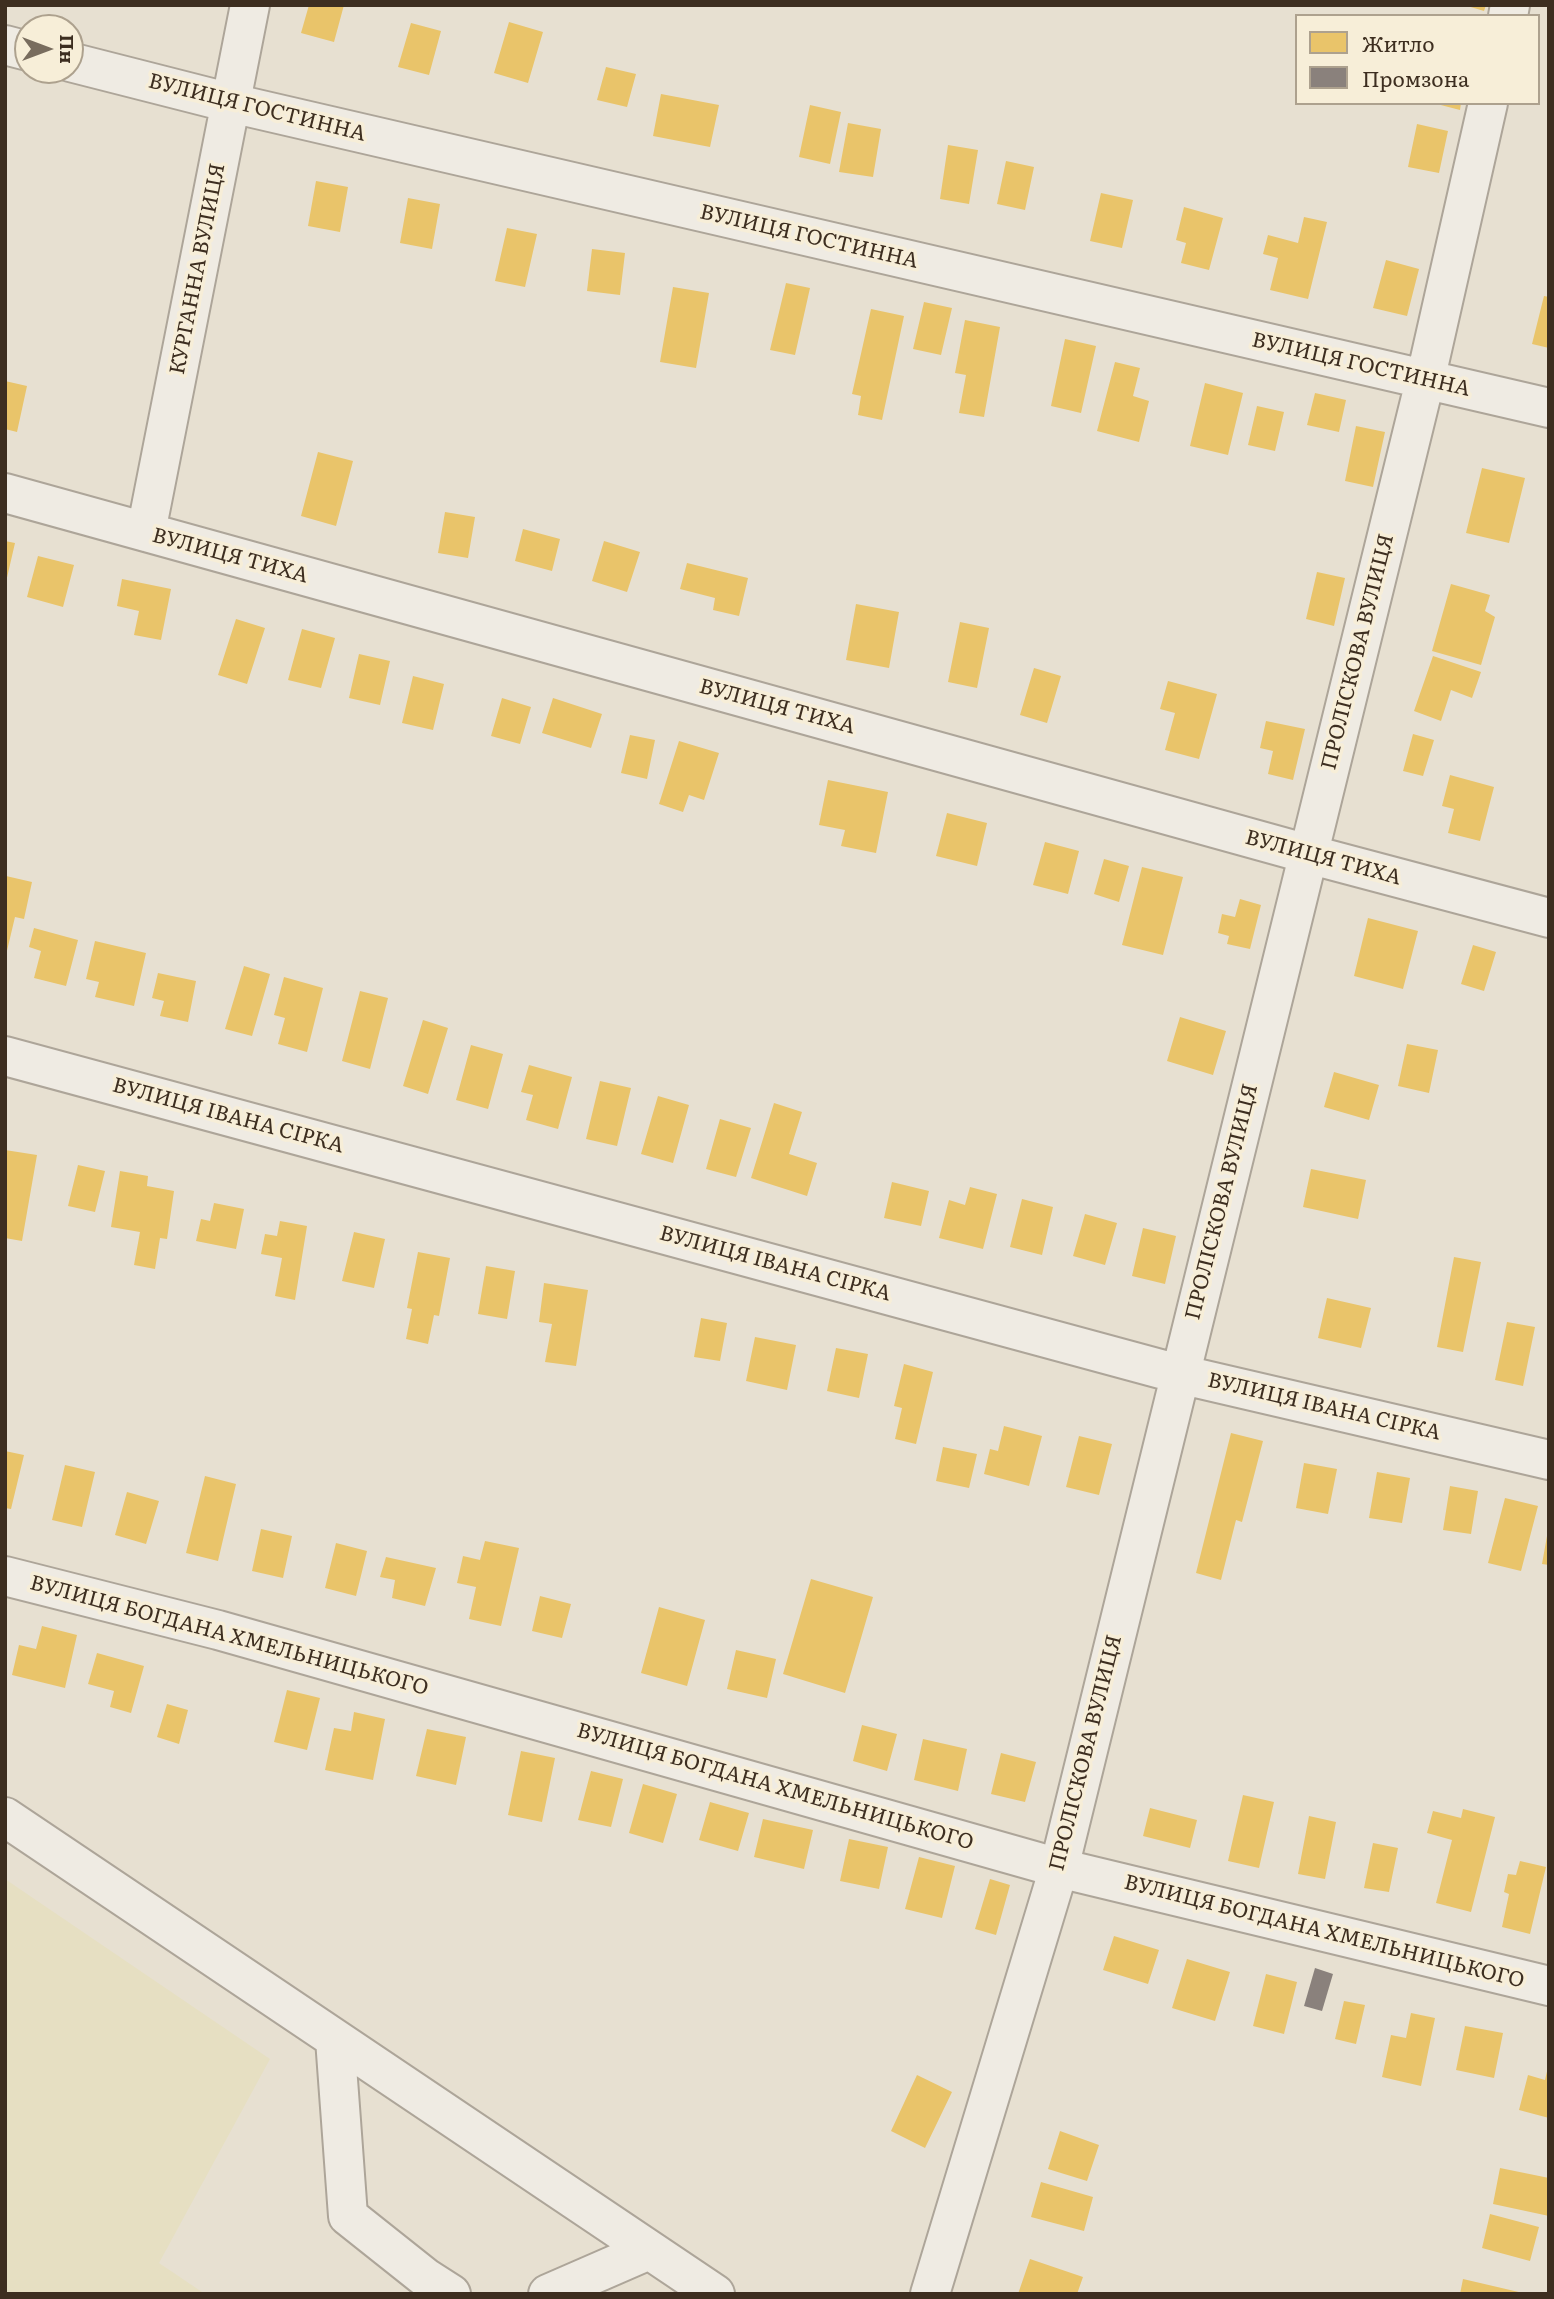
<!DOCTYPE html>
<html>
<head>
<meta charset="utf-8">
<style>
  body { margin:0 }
  #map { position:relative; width:1554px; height:2299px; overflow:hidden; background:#e7e0d1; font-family:Literata,serif }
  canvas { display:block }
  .frame { position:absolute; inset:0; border:7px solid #3d2e20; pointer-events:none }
  .legend { position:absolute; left:1295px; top:14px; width:245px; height:91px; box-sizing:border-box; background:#f7eed8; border:2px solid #ada18e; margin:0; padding:9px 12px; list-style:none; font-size:21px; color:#3d2e20 }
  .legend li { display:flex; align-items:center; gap:14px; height:35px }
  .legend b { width:35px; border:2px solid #ada18e }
  .north { position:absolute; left:14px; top:14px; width:70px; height:70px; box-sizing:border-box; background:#f7eed8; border:2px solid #ada18e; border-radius:50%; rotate:90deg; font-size:19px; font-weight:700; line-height:28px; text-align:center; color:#3d2e20 }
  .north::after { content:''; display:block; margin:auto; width:24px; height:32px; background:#786c5e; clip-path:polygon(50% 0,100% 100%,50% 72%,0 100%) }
</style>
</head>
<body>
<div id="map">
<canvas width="1554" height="2299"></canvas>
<div class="frame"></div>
<ul class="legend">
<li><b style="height:19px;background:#e9c46a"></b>Житло</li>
<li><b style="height:19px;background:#8a817c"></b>Промзона</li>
</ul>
<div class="north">Пн</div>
</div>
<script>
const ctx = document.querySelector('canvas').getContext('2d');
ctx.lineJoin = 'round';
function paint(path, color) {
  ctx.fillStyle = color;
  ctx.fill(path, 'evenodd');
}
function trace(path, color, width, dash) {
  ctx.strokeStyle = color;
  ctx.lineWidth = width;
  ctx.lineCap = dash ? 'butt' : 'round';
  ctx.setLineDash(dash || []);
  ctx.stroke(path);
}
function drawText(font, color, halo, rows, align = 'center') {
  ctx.font = font + ' Literata,serif';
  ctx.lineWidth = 7;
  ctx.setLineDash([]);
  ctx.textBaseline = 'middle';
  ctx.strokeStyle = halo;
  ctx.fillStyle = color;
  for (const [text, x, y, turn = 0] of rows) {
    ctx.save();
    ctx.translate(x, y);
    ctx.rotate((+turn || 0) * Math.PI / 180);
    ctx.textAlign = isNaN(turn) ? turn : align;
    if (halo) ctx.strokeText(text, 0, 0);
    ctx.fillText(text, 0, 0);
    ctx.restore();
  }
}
paint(new Path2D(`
  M5,1879L270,2059L159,2263L205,2294H5Z`), '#e6dfc2');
paint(new Path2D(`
  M309,5H344L334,42L301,33Z
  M1464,5H1486L1484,11Z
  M509,22L543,32L528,83L494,73Z
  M411,23L441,31L429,75L398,67Z
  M606,67L636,74L627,107L597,100Z
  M661,94L719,105L710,147L653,136Z
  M1433,103H1461L1460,110Z
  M810,105L841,112L830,164L799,157Z
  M848,123L881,129L873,177L839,172Z
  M1417,124L1448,131L1439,173L1408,167Z
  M948,145L978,150L969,204L940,199Z
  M1006,161L1034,167L1025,210L997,204Z
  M316,181L348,187L340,232L308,226Z
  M1101,193L1133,200L1122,248L1090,241Z
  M408,198L440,204L432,249L400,243Z
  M1184,207L1223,218L1209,270L1181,263L1186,243L1176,240Z
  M1304,217L1327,222L1308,299L1270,290L1278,258L1263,254L1268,235L1298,243Z
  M507,228L537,234L525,287L495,281Z
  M592,249L625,253L620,295L587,291Z
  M1386,260L1419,269L1407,316L1373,308Z
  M786,283L810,288L795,355L770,350Z
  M673,287L709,293L696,368L660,362Z
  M1544,296L1549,297V348L1532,344Z
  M924,302L952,308L941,355L913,349Z
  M871,309L904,316L882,420L858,415L861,396L852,394Z
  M965,320L1000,327L984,417L959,413L966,375L955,373Z
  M1065,339L1096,346L1081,413L1051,406Z
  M1115,362L1140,368L1133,396L1149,401L1139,442L1097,431Z
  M5,381L27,386L17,432L5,429Z
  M1205,383L1243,393L1228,455L1190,446Z
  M1315,393L1346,400L1339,432L1307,425Z
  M1257,406L1284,412L1275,451L1248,445Z
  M1356,426L1385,432L1373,487L1345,481Z
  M318,452L353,461L336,526L301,516Z
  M1482,468L1525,478L1509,543L1466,533Z
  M445,512L475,517L468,558L438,553Z
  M523,529L560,539L552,571L515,561Z
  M5,541L15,543L6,582L5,581Z
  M604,541L640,552L627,592L592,581Z
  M38,556L74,565L63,607L27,597Z
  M687,563L748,578L739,616L713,610L715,598L680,589Z
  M1317,572L1345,578L1334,626L1306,619Z
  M122,579L171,589L161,640L134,635L139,611L117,606Z
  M1451,584L1490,595L1485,611L1495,617L1481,665L1432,651Z
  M856,604L899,612L889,668L846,660Z
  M236,619L265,628L247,684L218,675Z
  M960,622L989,628L977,688L948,682Z
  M302,629L335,638L321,688L288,680Z
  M359,654L390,661L380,705L349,698Z
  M1433,656L1481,672L1472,698L1451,690L1441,721L1414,711Z
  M1034,668L1061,676L1047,723L1020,715Z
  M413,676L444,684L433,730L402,723Z
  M1168,681L1217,694L1199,759L1165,750L1175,713L1160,709Z
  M502,698L531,707L520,744L491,736Z
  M553,698L602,714L591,748L542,733Z
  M1266,721L1305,729L1293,780L1268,774L1273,751L1260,748Z
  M1413,734L1434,740L1423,776L1403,771Z
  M630,735L655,740L647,779L621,773Z
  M679,741L719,753L704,800L689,795L683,812L659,804Z
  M1450,775L1494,787L1480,841L1448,833L1454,809L1442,806Z
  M828,780L888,792L876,853L841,846L845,830L819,825Z
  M947,813L987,823L977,866L936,856Z
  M1045,842L1079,851L1068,894L1033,885Z
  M1104,859L1129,866L1119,902L1094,894Z
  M1142,867L1183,877L1163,955L1122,945Z
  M6,876L32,882L24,919L15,917L6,955Z
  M1240,899L1261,905L1250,949L1227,944L1229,936L1218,933L1222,914L1235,917Z
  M1368,918L1418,931L1403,989L1354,976Z
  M34,928L78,940L66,986L34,978L41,951L29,947Z
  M95,941L146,953L134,1006L95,997L99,982L86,979Z
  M1473,945L1496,952L1484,991L1461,984Z
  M244,966L270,974L252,1036L225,1029Z
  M158,973L196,981L188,1022L160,1016L164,1001L152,998Z
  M284,977L323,988L307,1052L278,1044L285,1018L274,1015Z
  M360,991L388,998L370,1069L342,1061Z
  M1180,1017L1226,1031L1213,1075L1167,1061Z
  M423,1020L448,1028L428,1094L403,1086Z
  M1407,1044L1438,1050L1429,1093L1398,1086Z
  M471,1045L503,1054L488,1109L456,1100Z
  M529,1065L572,1077L558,1129L526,1120L533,1095L521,1092Z
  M1334,1072L1379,1085L1369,1120L1324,1107Z
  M600,1081L631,1088L617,1146L586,1139Z
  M658,1096L689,1105L673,1163L641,1154Z
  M774,1103L802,1112L789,1154L817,1163L807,1196L751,1178Z
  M720,1119L751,1128L736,1177L706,1169Z
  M5,1150L37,1155L22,1241L5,1238Z
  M78,1165L105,1171L95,1212L68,1206Z
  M1311,1169L1366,1180L1358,1219L1303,1207Z
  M120,1171L148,1176L147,1186L174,1191L167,1239L160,1238L155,1269L134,1265L140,1232L111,1227Z
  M892,1182L929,1191L921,1226L884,1218Z
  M970,1187L997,1194L983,1249L939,1238L949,1200L965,1205Z
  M1022,1199L1053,1207L1042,1255L1010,1247Z
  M214,1203L244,1209L236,1249L196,1241L201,1219L210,1221Z
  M1085,1214L1117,1223L1105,1265L1073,1256Z
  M280,1221L307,1226L295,1300L275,1296L282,1258L261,1254L265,1234L277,1236Z
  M1143,1228L1176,1236L1165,1284L1132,1276Z
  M354,1232L385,1239L374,1288L342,1281Z
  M418,1252L450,1258L439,1316L434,1315L428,1344L406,1339L412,1309L407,1308Z
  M1454,1257L1481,1262L1463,1352L1437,1347Z
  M486,1266L515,1271L507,1319L478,1314Z
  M544,1283L588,1290L576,1366L545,1362L552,1324L539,1322Z
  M1327,1298L1371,1308L1361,1348L1318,1338Z
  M701,1318L727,1323L720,1361L694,1357Z
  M1507,1322L1535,1327L1523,1386L1495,1380Z
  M755,1337L796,1345L787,1390L746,1381Z
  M836,1348L868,1354L859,1398L827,1391Z
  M904,1364L933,1372L916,1444L895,1439L902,1408L894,1406Z
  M1004,1426L1042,1436L1029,1486L984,1474L990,1449L998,1451Z
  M1231,1433L1263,1441L1242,1522L1236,1520L1221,1580L1196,1573Z
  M1079,1436L1112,1444L1099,1495L1066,1487Z
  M943,1447L977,1454L969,1488L936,1481Z
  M5,1451L24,1455L11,1509L5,1508Z
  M1304,1463L1337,1469L1328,1514L1296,1508Z
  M65,1465L95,1472L82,1527L52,1520Z
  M1377,1472L1410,1478L1402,1523L1369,1518Z
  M205,1476L236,1484L218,1561L186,1553Z
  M1450,1486L1478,1491L1471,1534L1443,1530Z
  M127,1492L159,1501L146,1544L115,1535Z
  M1505,1498L1538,1506L1521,1571L1488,1563Z
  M261,1529L292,1536L283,1578L252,1571Z
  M1547,1536H1549V1565L1542,1564Z
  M485,1541L519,1548L501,1626L469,1619L476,1587L457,1583L463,1556L480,1560Z
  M336,1543L367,1551L356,1596L325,1588Z
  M386,1557L436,1568L425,1606L392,1598L395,1580L380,1577Z
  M811,1579L873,1597L845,1693L783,1674Z
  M540,1596L571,1604L562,1638L532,1631Z
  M659,1607L705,1620L687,1686L641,1673Z
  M42,1626L77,1635L65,1688L12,1675L19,1645L36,1649Z
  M736,1650L776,1659L767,1698L727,1689Z
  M97,1653L144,1666L131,1713L110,1707L114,1691L88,1684Z
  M287,1690L320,1698L307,1750L274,1742Z
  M167,1704L188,1710L179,1744L157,1737Z
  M354,1712L385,1719L373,1780L325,1770L334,1728L351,1731Z
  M862,1725L897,1734L887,1771L853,1761Z
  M427,1729L466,1737L456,1785L416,1776Z
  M923,1739L967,1749L958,1791L914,1780Z
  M521,1751L555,1758L542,1822L508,1815Z
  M1001,1753L1036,1762L1025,1802L991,1794Z
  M591,1771L623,1779L611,1827L578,1820Z
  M643,1784L677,1794L663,1843L629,1833Z
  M1243,1795L1274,1802L1259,1868L1228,1861Z
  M710,1802L749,1813L738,1851L699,1840Z
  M1150,1808L1197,1820L1190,1848L1143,1836Z
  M1463,1809L1495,1817L1471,1912L1436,1903L1452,1840L1427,1833L1433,1811L1461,1818Z
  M1309,1816L1336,1822L1325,1879L1298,1874Z
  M763,1819L813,1830L804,1869L754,1857Z
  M849,1839L888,1847L879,1889L840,1881Z
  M1373,1843L1398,1848L1389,1892L1364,1888Z
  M919,1857L955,1866L942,1918L905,1909Z
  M1520,1861L1546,1867L1530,1934L1502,1927L1509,1894L1504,1892L1508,1874L1516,1875Z
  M990,1879L1010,1885L996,1935L975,1929Z
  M1114,1936L1159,1950L1148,1984L1103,1970Z
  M1187,1959L1230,1972L1215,2021L1172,2008Z
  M1266,1974L1297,1982L1284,2034L1253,2026Z
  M1344,2001L1365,2005L1356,2044L1335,2039Z
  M1411,2013L1435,2018L1421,2086L1382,2077L1391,2035L1406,2038Z
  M1465,2026L1503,2033L1494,2078L1456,2070Z
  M1548,2067L1549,2118L1519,2110L1528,2075L1545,2080Z
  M917,2075L952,2092L925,2148L891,2131Z
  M1060,2131L1099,2145L1087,2181L1048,2169Z
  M1500,2168L1549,2178V2216L1493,2204Z
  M1041,2182L1093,2197L1084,2231L1031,2217Z
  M1490,2214L1539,2227L1530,2261L1482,2248Z
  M1030,2259L1083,2277L1077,2294H1018Z
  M1463,2279L1523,2293V2294H1460Z`), '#e9c46a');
paint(new Path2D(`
  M1315,1968L1333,1974L1322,2011L1304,2006Z`), '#8a817c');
const minor = new Path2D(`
  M1508,16L1510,5
  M5,45L28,51
  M70,62L231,103L1549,408
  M5,493L1308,854L1549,918
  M146,532L250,5
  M5,1056L1179,1374L1549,1460
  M5,1576L218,1630L1059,1868L1549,1986
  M5,1817L715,2294
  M335,2039L348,2216L426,2278L451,2294
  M548,2294L649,2250
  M930,2294L1059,1868L1425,381L1488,103`);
trace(minor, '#ada599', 42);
trace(minor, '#efebe3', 38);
drawText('21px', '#3d2e20', '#f7eed8', [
  ["ВУЛИЦЯ ГОСТИННА",257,108,14],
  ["ВУЛИЦЯ ГОСТИННА",809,237,13],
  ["КУРГАННА ВУЛИЦЯ",198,269,-79],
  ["ВУЛИЦЯ ГОСТИННА",1361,365,13],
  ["ВУЛИЦЯ ТИХА",230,556,15],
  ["ПРОЛІСКОВА ВУЛИЦЯ",1358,652,-76],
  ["ВУЛИЦЯ ТИХА",777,707,15],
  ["ВУЛИЦЯ ТИХА",1323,858,15],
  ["ВУЛИЦЯ ІВАНА СІРКА",228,1116,15],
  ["ПРОЛІСКОВА ВУЛИЦЯ",1222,1202,-76],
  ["ВУЛИЦЯ ІВАНА СІРКА",775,1264,15],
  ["ВУЛИЦЯ ІВАНА СІРКА",1324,1407,13],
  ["ВУЛИЦЯ БОГДАНА ХМЕЛЬНИЦЬКОГО",229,1636,15],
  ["ПРОЛІСКОВА ВУЛИЦЯ",1086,1753,-76],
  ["ВУЛИЦЯ БОГДАНА ХМЕЛЬНИЦЬКОГО",775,1787,16],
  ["ВУЛИЦЯ БОГДАНА ХМЕЛЬНИЦЬКОГО",1324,1932,14]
]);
</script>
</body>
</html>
